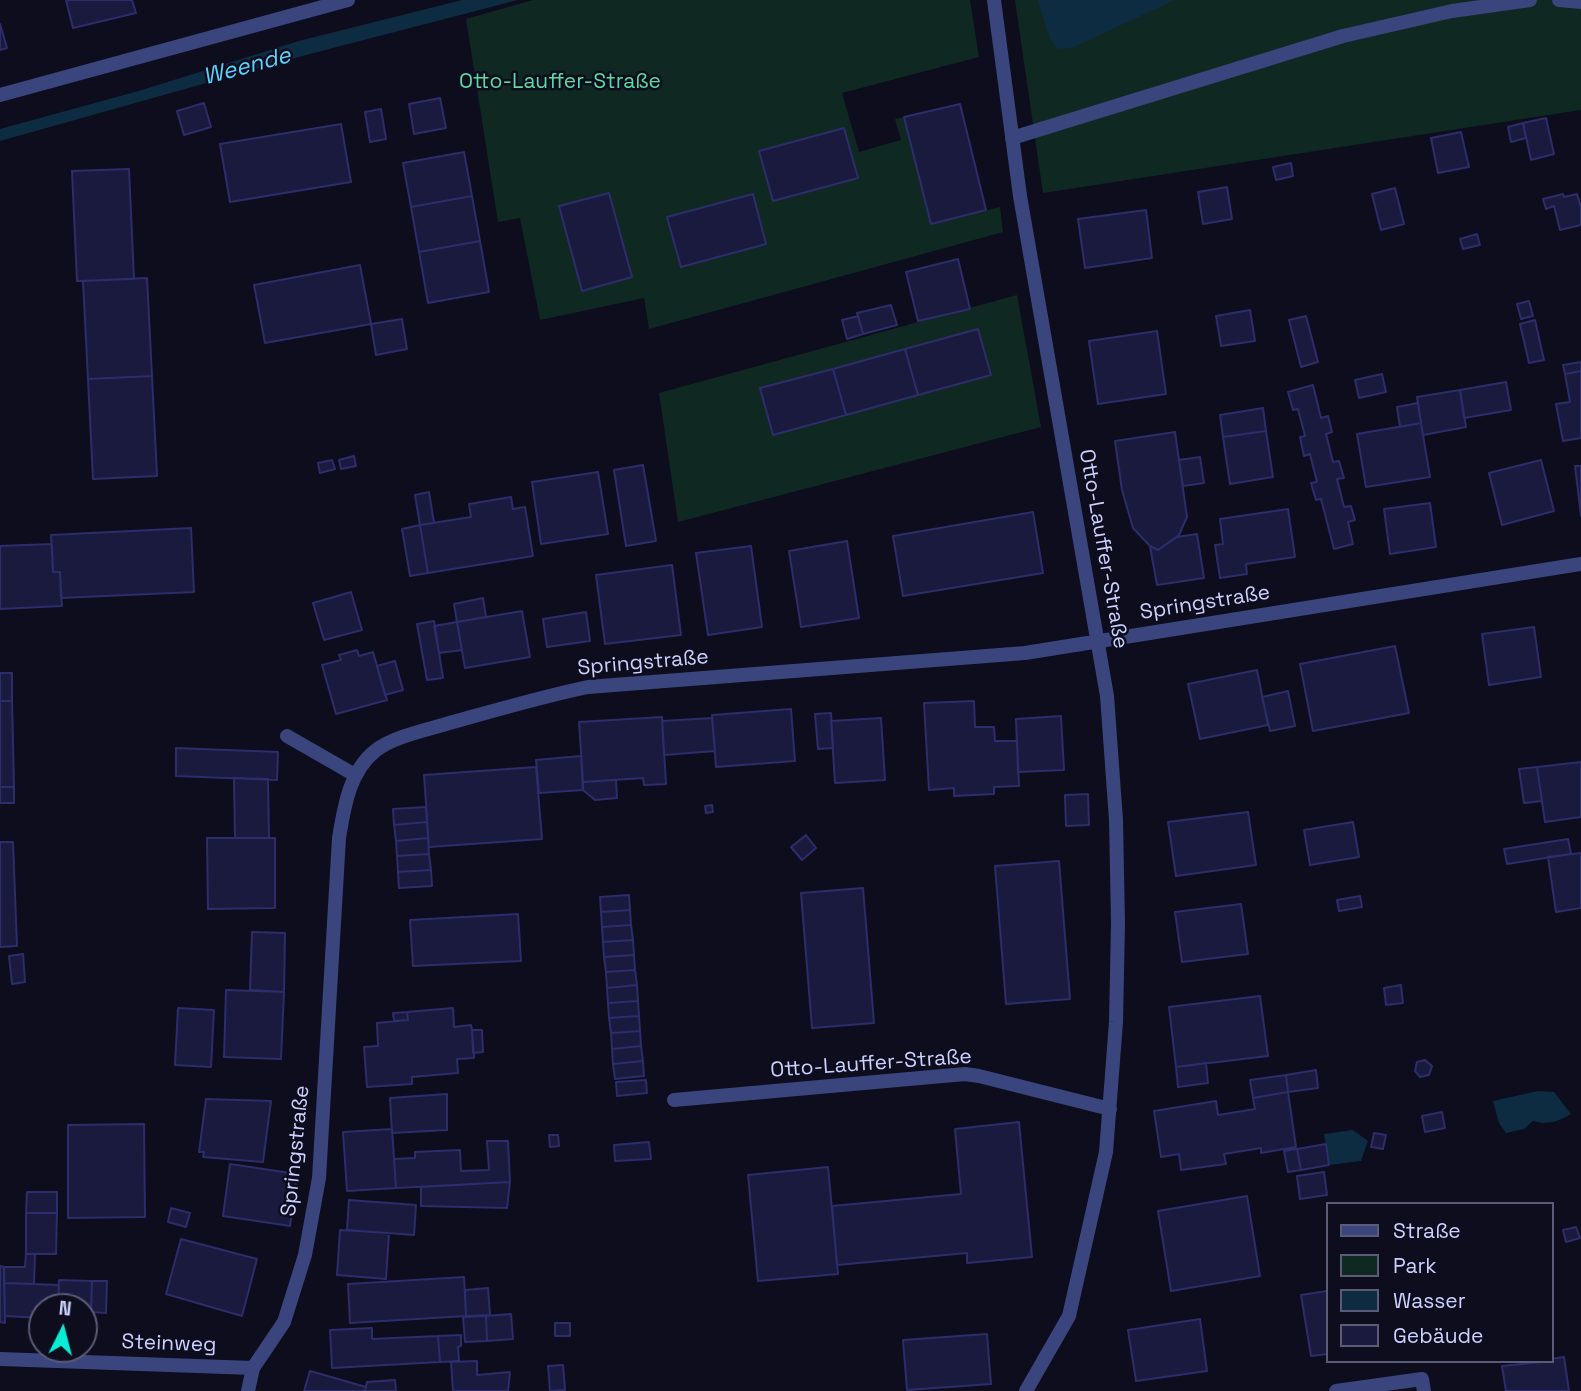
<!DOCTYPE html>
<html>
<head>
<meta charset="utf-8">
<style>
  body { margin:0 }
  #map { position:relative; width:1581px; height:1391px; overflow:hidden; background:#0d0d1e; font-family:"Space Grotesk",sans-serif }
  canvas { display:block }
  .legend { position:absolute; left:1326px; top:1202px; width:228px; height:161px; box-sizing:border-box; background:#0d0d1e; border:2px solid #595b77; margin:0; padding:9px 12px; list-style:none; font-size:21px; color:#cbd0fd }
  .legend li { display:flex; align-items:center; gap:14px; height:35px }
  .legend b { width:35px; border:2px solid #595b77 }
  .north { position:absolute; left:28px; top:1293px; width:70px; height:70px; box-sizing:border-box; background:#0d0d1e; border:2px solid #595b77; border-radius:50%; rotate:6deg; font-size:19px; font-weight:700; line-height:28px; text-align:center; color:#cbd0fd }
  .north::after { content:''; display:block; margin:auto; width:24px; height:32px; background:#08edd4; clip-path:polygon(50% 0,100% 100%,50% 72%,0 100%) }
</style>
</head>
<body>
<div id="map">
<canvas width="1581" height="1391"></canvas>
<ul class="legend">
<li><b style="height:9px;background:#39457c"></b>Straße</li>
<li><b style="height:19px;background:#102822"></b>Park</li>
<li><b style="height:19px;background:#0d2c41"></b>Wasser</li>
<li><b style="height:19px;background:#191a3e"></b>Gebäude</li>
</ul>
<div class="north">N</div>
</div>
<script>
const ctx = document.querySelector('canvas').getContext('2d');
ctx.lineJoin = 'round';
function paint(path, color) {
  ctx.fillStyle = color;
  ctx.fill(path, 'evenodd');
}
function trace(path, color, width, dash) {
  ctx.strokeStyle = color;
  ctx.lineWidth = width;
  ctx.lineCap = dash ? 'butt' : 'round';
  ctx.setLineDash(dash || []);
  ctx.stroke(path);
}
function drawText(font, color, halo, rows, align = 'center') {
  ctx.font = font + ' "Space Grotesk",sans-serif';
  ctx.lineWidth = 5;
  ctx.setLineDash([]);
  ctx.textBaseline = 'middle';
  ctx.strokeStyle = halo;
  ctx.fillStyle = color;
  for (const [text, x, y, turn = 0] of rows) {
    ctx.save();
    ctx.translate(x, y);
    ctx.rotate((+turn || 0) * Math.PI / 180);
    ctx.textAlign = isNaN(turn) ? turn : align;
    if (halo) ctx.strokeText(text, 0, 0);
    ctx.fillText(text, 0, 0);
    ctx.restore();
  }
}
paint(new Path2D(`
  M533,0H970L979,57L842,93L859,152L901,140L895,119L904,117L931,224L1000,207L1003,232L649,329L644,298L540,320L520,218L498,222L466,19Z
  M1015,0H1581V110L1043,193Z
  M1017,295L1041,427L678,522L659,393Z`), '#102822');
paint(new Path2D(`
  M462,0H518L306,55L0,141V129L142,90L299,41Z
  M1038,0H1175L1072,48L1058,49L1050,39Z
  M1538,1091L1554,1092L1571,1114C1557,1122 1549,1125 1533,1121L1524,1129L1506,1133L1499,1123L1493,1101Z
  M1353,1130L1368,1141L1361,1161L1329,1165L1324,1134Z`), '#0d2c41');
const building = new Path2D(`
  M66,0H132L136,13L73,28Z
  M0,24L7,48L0,50Z
  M440,98L446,128L414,134L409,104Z
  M204,103L211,127L184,135L177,111Z
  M960,104L986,210L931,224L904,117Z
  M381,109L386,139L370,142L365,112Z
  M1546,118L1554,154L1531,160L1523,123Z
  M1523,123L1526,138L1511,142L1508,127Z
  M341,124L351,182L230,202L220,144Z
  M844,128L858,178L773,201L759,151Z
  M1461,132L1469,167L1438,173L1431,138Z
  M464,152L472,196L411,207L403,163Z
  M1291,163L1293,176L1276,180L1273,167Z
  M129,169L134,279L77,281L72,171Z
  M1227,187L1232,219L1203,224L1198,192Z
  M1395,188L1404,224L1381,230L1372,194Z
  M609,193L632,277L582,291L559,206Z
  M753,194L766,244L681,267L667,217Z
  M1563,194L1564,197L1577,194L1581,207V225L1560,230L1554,206L1546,209L1543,199Z
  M472,196L480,241L419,252L411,207Z
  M1146,210L1152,258L1085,268L1078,219Z
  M1477,234L1480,245L1463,249L1460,239Z
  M480,241L489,292L428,303L419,252Z
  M958,259L970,309L918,321L906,272Z
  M360,265L371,324L265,343L254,285Z
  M147,278L152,376L88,379L83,281Z
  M1529,301L1533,316L1521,319L1517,304Z
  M891,305L897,325L863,334L857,313Z
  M1250,310L1255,341L1221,346L1216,316Z
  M858,316L863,334L847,339L842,320Z
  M1306,316L1318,362L1301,367L1289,320Z
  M402,319L407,349L376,355L371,324Z
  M1535,320L1544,360L1529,363L1520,324Z
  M978,329L991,375L918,395L905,349Z
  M1157,331L1166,394L1098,404L1089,341Z
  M905,349L918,395L846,415L833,369Z
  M1581,362V371L1565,374L1563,365Z
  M833,369L846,415L773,435L760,388Z
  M1581,371V438L1563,441L1556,404L1570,402L1565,374Z
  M1382,374L1386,392L1359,398L1355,380Z
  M152,376L157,476L93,479L88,379Z
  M1506,382L1511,410L1464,418L1460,390Z
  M1313,385L1321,418L1328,416L1332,432L1326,434L1333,462L1339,461L1344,478L1337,479L1344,507L1351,506L1355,520L1348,522L1353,544L1334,549L1321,499L1316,500L1311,483L1317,482L1310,454L1304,456L1300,437L1305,436L1298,409L1293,410L1288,392Z
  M1460,390L1466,427L1423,435L1417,397Z
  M1418,403L1421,423L1400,427L1397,407Z
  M1263,408L1266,431L1223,437L1220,415Z
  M1421,423L1430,477L1366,487L1357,434Z
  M1266,431L1273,477L1230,484L1223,437Z
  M1175,432L1187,517L1179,535L1158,550L1150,546L1133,528L1122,490L1115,441Z
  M354,456L356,466L341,469L339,460Z
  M1200,457L1204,483L1183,486L1179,460Z
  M332,460L335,469L320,473L318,463Z
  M1541,460L1554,511L1502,525L1489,473Z
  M643,465L656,541L626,546L614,470Z
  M1575,466H1581V516Z
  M598,472L608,534L541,544L532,482Z
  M429,492L434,523L420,525L415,495Z
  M511,497L513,509L525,507L533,556L428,573L420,525L471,517L469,504Z
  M1430,503L1436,547L1390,554L1384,509Z
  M1288,509L1295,557L1246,564L1247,574L1220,578L1215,545L1223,544L1220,519Z
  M1033,512L1043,573L903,596L893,536Z
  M420,525L428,573L410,576L402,529Z
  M191,528L194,592L61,598L60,572H53L51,535Z
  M1197,534L1204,578L1157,585L1150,546L1158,550L1177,537Z
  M847,541L859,618L801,627L789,551Z
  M52,544L53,572H60L62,606L0,609V546Z
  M751,546L762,627L708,635L696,553Z
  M672,565L681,635L605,644L596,575Z
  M351,592L362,630L324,640L313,603Z
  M483,598L486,617L457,622L454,604Z
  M522,611L530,657L465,668L457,622Z
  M586,612L590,641L547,647L543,619Z
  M434,621L443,678L427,680L417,624Z
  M457,622L462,650L439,653L434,626Z
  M1534,627L1541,677L1489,685L1482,634Z
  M1395,646L1409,713L1313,731L1300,664Z
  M357,650L359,656L373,652L387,700L336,714L322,665L341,660L339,655Z
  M395,661L403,690L385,695L377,666Z
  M1257,670L1268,725L1200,739L1188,684Z
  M0,673H12V701H0Z
  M1288,691L1295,726L1270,731L1262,697Z
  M0,701H12L14,787H0Z
  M974,701L975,727H994L995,741H1017L1019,786L994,787V794L954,796V788L929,790L924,703Z
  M791,709L795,761L716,767L712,715Z
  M831,713L833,748L818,749L815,714Z
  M1061,716L1064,770L1018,772L1016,719Z
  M662,717L666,784L644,785L643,778L583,782L579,722Z
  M712,718L715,751L664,755L662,721Z
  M881,718L885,780L835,783L831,721Z
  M176,748L278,752L277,780L176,776Z
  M581,756L583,790L539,793L536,760Z
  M1581,762V817L1545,822L1537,767Z
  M536,767L542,839L429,847L424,775Z
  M1537,767L1542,801L1524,803L1519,769Z
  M234,778L268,779L269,838H235Z
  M616,780L617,798L595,800L583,790V782Z
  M0,787H14V803H0Z
  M1088,794L1089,825L1066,826L1065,795Z
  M712,805L713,812L706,813L705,806Z
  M426,807L427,822L394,825L393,809Z
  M1248,812L1256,865L1176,876L1168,822Z
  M427,822L428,838L396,841L394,825Z
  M1353,822L1359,857L1310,865L1304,830Z
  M806,835L816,848L802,860L791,847Z
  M207,838H275V908L208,909Z
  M428,838L429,854L397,856L396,841Z
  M1568,839L1571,854L1507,864L1504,849Z
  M0,842H13L17,946L0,947Z
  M1581,853V908L1556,912L1548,857Z
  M429,854L431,870L398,872L397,856Z
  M1059,861L1070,999L1006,1004L995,866Z
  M431,870L432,886L399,888L398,872Z
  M863,888L874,1023L812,1028L801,893Z
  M629,895L630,910L601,912L600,897Z
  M1360,896L1362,907L1339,911L1337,900Z
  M1241,904L1248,954L1182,962L1175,912Z
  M630,910L631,925L602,927L601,912Z
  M518,914L521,961L413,966L410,920Z
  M631,925L633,940L603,942L602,927Z
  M252,932L285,933L284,992L250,990Z
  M633,940L634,955L604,957L603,942Z
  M23,954L25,982L12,984L9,956Z
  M634,955L635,970L606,972L604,957Z
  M635,970L637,985L607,988L606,972Z
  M637,985L638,1001L608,1003L607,988Z
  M1401,985L1403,1003L1386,1005L1384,988Z
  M226,990L284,992L281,1059L224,1057Z
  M1260,996L1268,1056L1176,1067L1169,1007Z
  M638,1001L639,1016L609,1018L608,1003Z
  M178,1008L214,1010L211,1067L175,1065Z
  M453,1008L454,1027L471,1025L472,1030L474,1058L457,1059L458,1073L412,1077V1084L367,1087L364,1047L378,1046L377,1023L408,1020L407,1012Z
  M407,1012L408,1020L394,1021L393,1013Z
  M639,1016L640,1031L611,1033L609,1018Z
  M472,1030H482L483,1052L473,1053Z
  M640,1031L641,1046L612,1049L611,1033Z
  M641,1046L643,1061L613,1064L612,1049Z
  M1425,1060L1432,1066L1429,1075L1420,1077L1415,1071L1417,1062Z
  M643,1061L644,1076L615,1079L613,1064Z
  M1206,1063L1208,1083L1178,1087L1176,1067Z
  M1316,1070L1318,1088L1288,1092L1286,1075Z
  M1286,1075L1288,1092L1253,1098L1250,1080Z
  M646,1080L647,1093L617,1096L616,1082Z
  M1288,1092L1296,1147L1261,1153V1148L1224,1154L1226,1164L1181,1170L1179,1154L1161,1157L1154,1111L1216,1101L1218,1115L1255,1109L1253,1098Z
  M447,1094V1130L392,1133L390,1098Z
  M206,1099L271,1101L263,1162L203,1157L204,1152H199Z
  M1442,1112L1445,1128L1425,1132L1422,1116Z
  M1019,1122L1032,1257L967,1263V1253L837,1265L832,1206L961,1194L955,1129Z
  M144,1124L145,1217L68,1218V1125Z
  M392,1129L396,1188L347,1191L343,1132Z
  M1374,1133L1386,1135L1383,1149L1371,1147Z
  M549,1135H558L559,1146L550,1147Z
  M487,1141H508L510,1182L396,1188L394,1159L415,1158V1152L460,1150L461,1171L489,1170Z
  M649,1142L651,1159L615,1161L614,1145Z
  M1326,1144L1329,1165L1301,1170L1297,1149Z
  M1297,1149L1301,1170L1288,1172L1284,1151Z
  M230,1164L297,1174L290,1226L223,1216Z
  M828,1167L838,1274L758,1281L748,1175Z
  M1324,1172L1327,1195L1300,1199L1297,1176Z
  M510,1182L507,1208L421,1206V1187Z
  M27,1192H57V1213H26Z
  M1247,1196L1260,1276L1171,1291L1158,1211Z
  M349,1200L416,1205L414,1235L347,1230Z
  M171,1208L190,1213L186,1227L168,1222Z
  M26,1213H57L56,1254H26Z
  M1576,1227L1580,1238L1566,1242L1563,1230Z
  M340,1230L389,1233L386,1279L337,1275Z
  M181,1239L257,1259L242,1316L166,1294Z
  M26,1254H35L34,1284L4,1283V1267H25Z
  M0,1266L4,1267L5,1323L0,1322Z
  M464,1277L466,1316L350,1323L348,1284Z
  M59,1280L92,1281L91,1312H84V1307H58Z
  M92,1281H107L106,1313L91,1312Z
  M4,1283L59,1285L58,1307H42V1318L5,1316Z
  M488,1288L490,1315L466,1316L465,1290Z
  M1327,1291V1354L1311,1356L1301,1295Z
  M511,1314L513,1339L487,1341L486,1316Z
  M486,1316L487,1341L465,1342L463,1317Z
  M1200,1319L1207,1371L1136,1381L1128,1330Z
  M555,1323H570V1336H555Z
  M372,1328V1339L438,1336L440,1362L332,1368L330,1330Z
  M987,1334L991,1384L907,1390L903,1340Z
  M461,1335V1346L458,1347L459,1361L440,1362L438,1336Z
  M1564,1357L1569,1391H1506L1502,1366L1551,1361V1359Z
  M477,1361V1375L510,1372L508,1391H453L451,1362Z
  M563,1365L565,1390L550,1391L548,1366Z
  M310,1371L366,1387L365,1391H304Z
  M395,1380L396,1391H365L367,1382Z`);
paint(building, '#191a3e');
trace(building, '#2c2d6a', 2);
trace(new Path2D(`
  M1559,0L1581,2
  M1012,138L1343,36L1452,11L1530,0
  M287,736L355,775`), '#39457c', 14);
trace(new Path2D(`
  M994,0L1020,196L1107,696L1116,820L1118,923L1116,1022L1106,1152L1069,1316L1026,1391
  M0,95L348,0
  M674,1100L965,1074L979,1076L1110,1109
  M0,1359L253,1368
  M248,1391L253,1368L284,1322L305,1255L319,1178L339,838C344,808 349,772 375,751C392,737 426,730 446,724C493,711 540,697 588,687L1025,653L1581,564
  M1336,1391L1422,1379L1424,1391`), '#39457c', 14);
drawText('21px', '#5bda9f', '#0d0d1e', [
  ["Otto-Lauffer-Straße",560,82]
]);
drawText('21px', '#cbd0fd', '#0d0d1e', [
  ["Otto-Lauffer-Straße",1103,549,80],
  ["Springstraße",1205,603,-9],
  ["Springstraße",643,663,-5],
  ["Otto-Lauffer-Straße",871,1064,-4],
  ["Springstraße",296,1151,-84],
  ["Steinweg",169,1344,2]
]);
drawText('italic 23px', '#5dd2fa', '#0d0d1e', [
  ["Weende",247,67,-15]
]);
</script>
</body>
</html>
